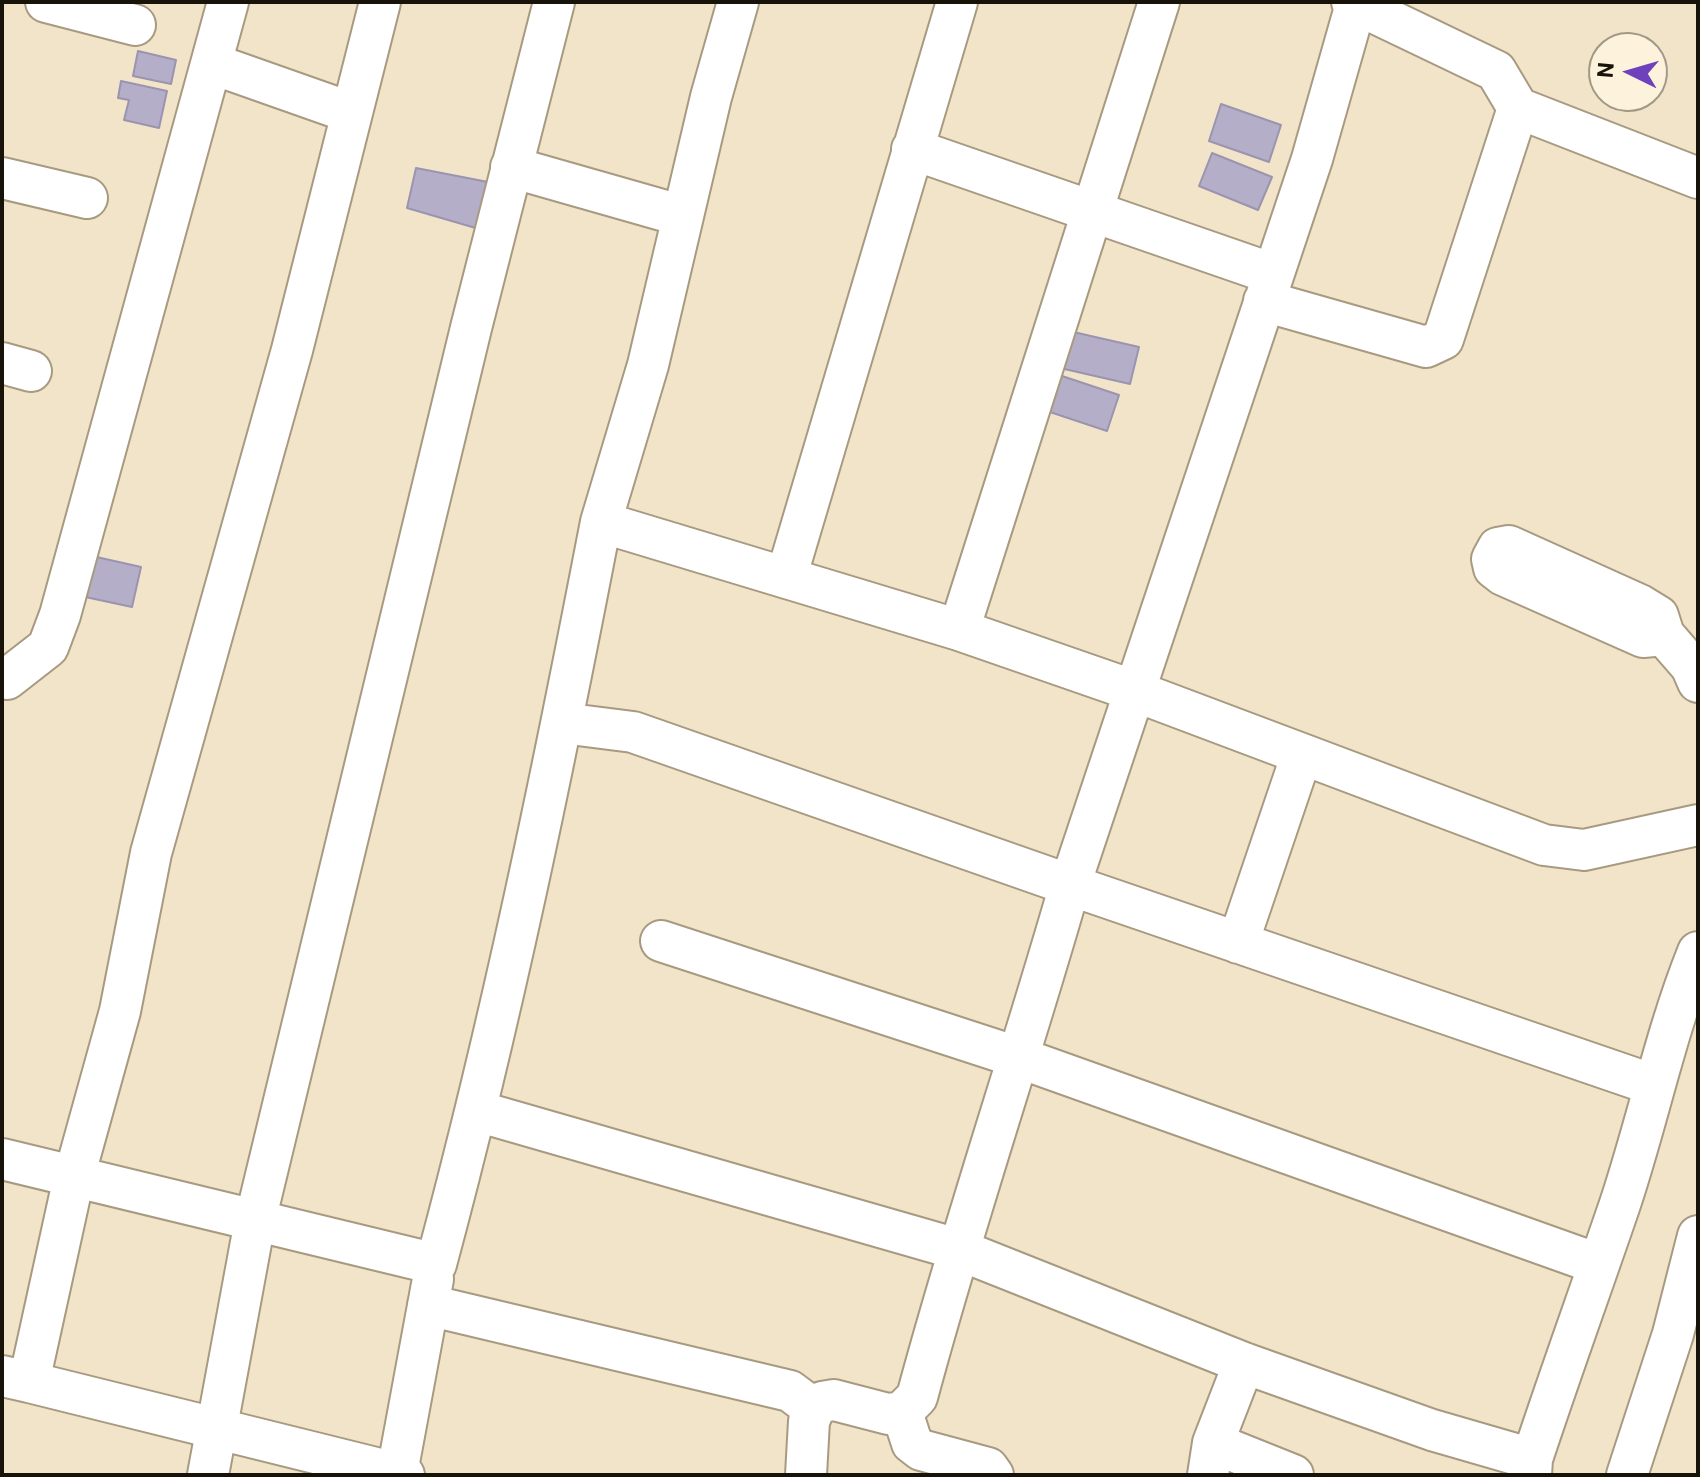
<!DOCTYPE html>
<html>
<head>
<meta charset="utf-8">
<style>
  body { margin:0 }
  #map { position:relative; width:1700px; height:1477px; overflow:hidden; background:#f2e4c9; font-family:Roboto,sans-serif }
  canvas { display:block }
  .frame { position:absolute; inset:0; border:4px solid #181309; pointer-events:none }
  .north { position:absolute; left:1588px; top:32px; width:80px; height:80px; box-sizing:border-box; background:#fdf2dc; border:2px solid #a19988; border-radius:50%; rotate:275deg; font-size:22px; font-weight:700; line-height:32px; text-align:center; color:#181309 }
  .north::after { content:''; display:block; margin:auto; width:28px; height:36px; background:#6e42ba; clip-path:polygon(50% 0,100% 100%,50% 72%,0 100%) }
</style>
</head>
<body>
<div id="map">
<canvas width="1700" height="1477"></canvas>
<div class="frame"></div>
<div class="north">N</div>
</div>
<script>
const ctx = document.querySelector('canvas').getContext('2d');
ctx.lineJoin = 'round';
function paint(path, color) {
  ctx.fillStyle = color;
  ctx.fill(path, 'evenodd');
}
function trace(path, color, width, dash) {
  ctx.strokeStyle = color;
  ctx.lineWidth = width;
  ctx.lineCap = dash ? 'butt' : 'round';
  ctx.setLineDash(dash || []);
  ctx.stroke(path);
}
const building = new Path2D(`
  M138,51L176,60L171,84L133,76Z
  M121,81L167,91L159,128L124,120L129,100L118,98Z
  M1221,104L1281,125L1269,162L1209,141Z
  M1212,153L1272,177L1258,210L1199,186Z
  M416,168L488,182L479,229L407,208Z
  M1069,331L1139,347L1130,384L1060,368Z
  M1059,375L1119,395L1107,431L1047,411Z
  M92,556L141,567L132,607L76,595Z`);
paint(building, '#b4aec9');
trace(building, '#9a94af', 2);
const minor = new Path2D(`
  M46,2L135,25
  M738,2L711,97L648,365L601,522L959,630L1132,690L1544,845L1584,850L1698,825
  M1352,2L1496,71L1518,108L1698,178
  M213,64L352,113
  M912,149L1273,274
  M511,167L683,216
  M2,178L87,198
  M1264,301L1426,347L1443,339L1518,108
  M2,363L31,371
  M1509,546L1640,605L1658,616L1664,635L1643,637L1503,575L1494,568L1492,559L1498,548Z
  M786,578L957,2
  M959,630L1159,2
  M1664,635L1691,666L1698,682
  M7,679L48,647L60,615L228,2
  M562,723L633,732L1070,885L1312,159L1356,4
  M661,941L1020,1058L1598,1264
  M1238,943L1302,754
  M477,1111L957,1249L1244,1363L1432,1430L1532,1459
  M2,1159L436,1264C502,1019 553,771 601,522
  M428,1305L790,1391L814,1409
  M2,1376L29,1382L74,1177L120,1011L151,853L292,350L380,2
  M29,1382L404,1475
  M902,1412L912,1443L921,1450L988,1468L993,1475
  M1213,1443L1293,1475
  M397,1473L433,1279
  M208,1475L255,1221L471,328L554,2
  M806,1475L809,1421L814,1409L822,1402L834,1400L888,1414L902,1412L917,1397C963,1225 1021,1056 1070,885L1654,1085
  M1208,1475L1213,1443L1244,1363
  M1531,1475L1532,1459C1560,1374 1591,1289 1620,1204C1648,1120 1665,1034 1698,952
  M1627,1475L1673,1334L1698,1236`);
trace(minor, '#a79a81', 44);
trace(minor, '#fff', 40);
</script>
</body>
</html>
